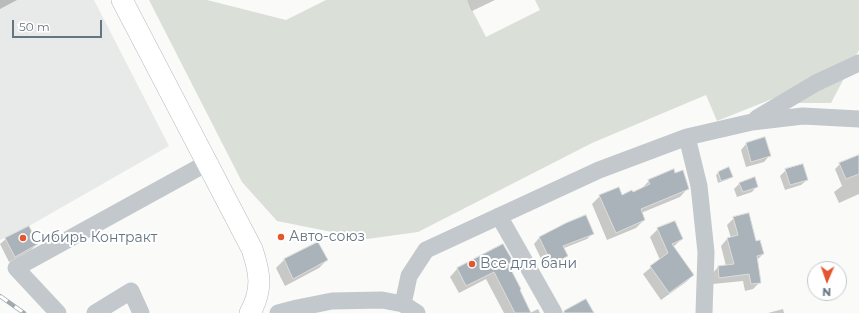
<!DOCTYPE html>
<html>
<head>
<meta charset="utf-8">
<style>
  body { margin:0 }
  #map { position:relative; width:859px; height:313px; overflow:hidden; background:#fafaf8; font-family:Montserrat,sans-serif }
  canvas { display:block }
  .north { position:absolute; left:807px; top:261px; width:40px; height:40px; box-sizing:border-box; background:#fff; border:1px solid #c1c8cd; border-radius:50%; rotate:182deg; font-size:11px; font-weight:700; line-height:16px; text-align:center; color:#657683 }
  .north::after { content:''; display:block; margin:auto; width:14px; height:18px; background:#e4572e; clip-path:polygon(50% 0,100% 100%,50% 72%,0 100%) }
  .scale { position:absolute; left:12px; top:20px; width:90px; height:18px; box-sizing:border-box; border:2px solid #657683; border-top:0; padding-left:5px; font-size:12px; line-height:14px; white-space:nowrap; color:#657683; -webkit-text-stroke:3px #fff; paint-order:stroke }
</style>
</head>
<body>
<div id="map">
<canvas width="859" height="313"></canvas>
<div class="north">N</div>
<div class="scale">50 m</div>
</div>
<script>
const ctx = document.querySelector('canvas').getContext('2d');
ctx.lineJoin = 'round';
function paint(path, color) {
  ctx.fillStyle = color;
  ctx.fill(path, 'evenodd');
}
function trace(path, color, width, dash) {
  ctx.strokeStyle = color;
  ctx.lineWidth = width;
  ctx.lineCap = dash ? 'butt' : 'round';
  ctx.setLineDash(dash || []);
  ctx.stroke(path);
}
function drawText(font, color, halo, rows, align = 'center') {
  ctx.font = font + ' Montserrat,sans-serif';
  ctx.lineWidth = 4;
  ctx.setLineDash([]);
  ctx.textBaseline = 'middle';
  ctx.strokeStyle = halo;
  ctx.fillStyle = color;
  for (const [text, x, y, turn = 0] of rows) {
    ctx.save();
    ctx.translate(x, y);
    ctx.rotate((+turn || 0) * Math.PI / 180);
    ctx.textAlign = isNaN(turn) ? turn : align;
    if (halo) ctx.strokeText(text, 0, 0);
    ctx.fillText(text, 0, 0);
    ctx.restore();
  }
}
paint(new Path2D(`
  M0,0H94L169,146L29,226L0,240Z`), '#e8e9e9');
paint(new Path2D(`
  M149,0H207L286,20L326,0H467L486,37L540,10L535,0H859V50L831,103H799L792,91L717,121L706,95L592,143L418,232L367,239L277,221L242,182Z`), '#dadfd7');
paint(new Path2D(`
  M0,0H17L0,9Z
  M467,0H495L472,11Z
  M764,139L769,156L764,162L746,167L741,150L746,144Z
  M859,162V194L839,203L834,192L842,186L835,169L840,164Z
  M729,169L731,176L729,179L718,183L716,175L718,173Z
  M786,170L807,180L801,185L785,190L780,176Z
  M675,175L688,188L680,197L641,213L644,220L636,228L607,240L592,204L600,196H621L632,193L641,189L649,181Z
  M740,183L757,186L752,192L737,197L734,189Z
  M734,218L763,254L756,261L760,282L753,289L745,291L743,281L713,284L712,274L718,267L726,266L721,246L727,239L731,238L727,225Z
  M567,224L592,234L587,239L564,248L567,255L562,261L546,269L534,244L539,238Z
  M658,229L682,239L673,247L693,275L686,282L661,300L643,274L660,260L650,237Z
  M6,239L37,244L31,250L9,262L0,244Z
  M318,243L327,260L319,268L285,286L276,268L284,260Z
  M503,245L512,261L508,265L530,313L538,309L540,313H504L486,279L459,293L450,277L457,269Z
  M783,309L784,313H768Z`), '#0003');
const building = new Path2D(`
  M765,137L771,156L751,162L746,143Z
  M859,155V174L846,179L839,163Z
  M803,164L808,180L790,185L785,169Z
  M729,167L733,177L721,181L718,172Z
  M674,169L675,173L683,170L689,189L641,209L645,220L616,233L599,195L619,187L622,195L632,190L633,192L650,184L648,180Z
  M755,177L758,187L743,192L739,183Z
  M749,213L756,241L760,240L764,254L757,256L761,283L751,284L749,274L719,278L718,266L734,264L727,238L738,235L733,217Z
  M586,215L594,234L563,246L568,256L552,264L539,237L566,223Z
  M675,221L683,239L672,244L694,275L669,293L650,266L668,253L657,228Z
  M29,226L38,244L15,257L5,238Z
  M318,242L328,260L293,279L284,259Z
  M503,244L513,261L508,264L521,289L520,290L531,313H515L494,272L466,286L457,268Z
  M586,299L594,313H564V311Z`);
paint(building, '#aab3b9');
trace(building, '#dcdcda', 1);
const major = new Path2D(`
  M122,0L252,249C260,273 263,289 250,313`);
trace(major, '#b5babe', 22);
trace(new Path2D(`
  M757,118L816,83L859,63
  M687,137L699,186L706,252L704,313
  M499,216L554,313
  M403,304L409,276L426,250L599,170L687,137L752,122L803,116L859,119
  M58,313L16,268L207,163
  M95,313L131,291L141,313
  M278,313L297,308L332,301L382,300L403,304L417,313`), '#c3c8cc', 17);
trace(major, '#fff', 21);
const rail = new Path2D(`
  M0,296L24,313`);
trace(rail, '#a2aab0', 4.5);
trace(rail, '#fff', 3, [9]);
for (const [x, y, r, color] of [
  [281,237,4,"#e4572e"],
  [23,238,4,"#e4572e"],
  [472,264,4,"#e4572e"]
]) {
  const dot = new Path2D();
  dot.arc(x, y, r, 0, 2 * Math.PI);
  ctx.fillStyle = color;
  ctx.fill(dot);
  trace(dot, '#fff', 1.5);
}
drawText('14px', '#657683', '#fff', [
  ["Авто-союз",289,237],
  ["Сибирь Контракт",31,238],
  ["Все для бани",480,264]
], 'left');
</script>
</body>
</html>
